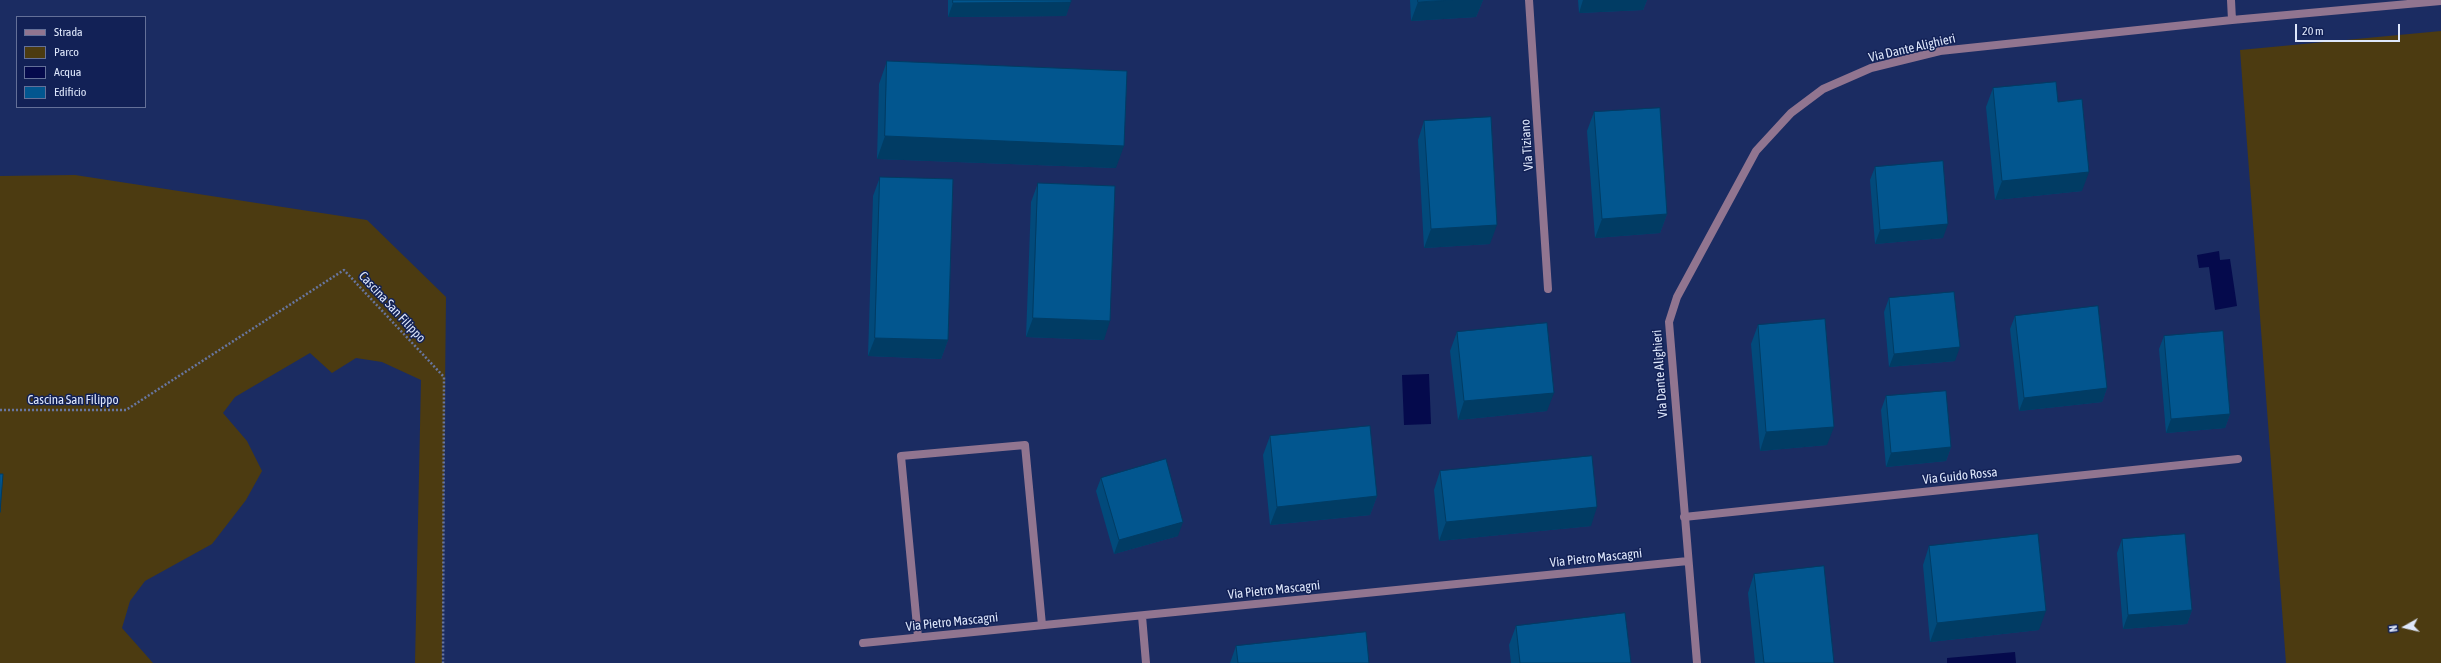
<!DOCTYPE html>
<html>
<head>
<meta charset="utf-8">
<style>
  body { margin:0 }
  #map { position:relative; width:2441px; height:663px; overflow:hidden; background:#1b2c62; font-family:"Asap Condensed",sans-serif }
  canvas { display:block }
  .legend { position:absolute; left:16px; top:16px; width:130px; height:92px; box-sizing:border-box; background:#122156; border:1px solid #647098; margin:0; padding:5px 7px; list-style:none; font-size:12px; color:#dee7fb }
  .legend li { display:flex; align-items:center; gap:8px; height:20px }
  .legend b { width:20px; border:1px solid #647098 }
  .north { position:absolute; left:2385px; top:607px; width:40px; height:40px; -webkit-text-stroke:3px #122156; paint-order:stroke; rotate:262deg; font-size:11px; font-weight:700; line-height:16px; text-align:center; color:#dee7fb }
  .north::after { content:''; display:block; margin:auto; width:14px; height:18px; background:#dee7fb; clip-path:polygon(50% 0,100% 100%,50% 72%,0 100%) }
  .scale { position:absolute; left:2295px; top:24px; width:105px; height:18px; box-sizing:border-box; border:2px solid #dee7fb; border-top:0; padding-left:5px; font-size:12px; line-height:14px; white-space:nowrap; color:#dee7fb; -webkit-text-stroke:3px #122156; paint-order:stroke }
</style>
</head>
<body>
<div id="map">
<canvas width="2441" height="663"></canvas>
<ul class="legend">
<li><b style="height:5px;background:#917590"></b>Strada</li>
<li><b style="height:11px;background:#4c3b11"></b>Parco</li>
<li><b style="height:11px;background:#050a4c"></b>Acqua</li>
<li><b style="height:11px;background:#02568f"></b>Edificio</li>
</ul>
<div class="north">N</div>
<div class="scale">20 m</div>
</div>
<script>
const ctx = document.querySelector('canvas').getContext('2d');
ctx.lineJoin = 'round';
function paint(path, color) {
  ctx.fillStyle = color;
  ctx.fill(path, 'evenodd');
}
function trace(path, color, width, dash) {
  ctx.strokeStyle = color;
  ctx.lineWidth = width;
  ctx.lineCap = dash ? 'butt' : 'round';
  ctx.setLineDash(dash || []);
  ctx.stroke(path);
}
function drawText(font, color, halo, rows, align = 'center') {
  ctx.font = font + ' "Asap Condensed",sans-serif';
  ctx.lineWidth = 3;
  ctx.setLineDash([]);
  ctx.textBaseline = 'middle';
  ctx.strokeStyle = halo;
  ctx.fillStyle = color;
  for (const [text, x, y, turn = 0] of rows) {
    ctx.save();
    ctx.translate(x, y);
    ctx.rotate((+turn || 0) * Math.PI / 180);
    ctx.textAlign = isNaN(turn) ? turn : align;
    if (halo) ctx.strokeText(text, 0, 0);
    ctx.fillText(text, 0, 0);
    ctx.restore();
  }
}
paint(new Path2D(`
  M2441,31V663H2286L2240,50Z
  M75,175L367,220L446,297L442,663H415L421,380L382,362L356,358L332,373L310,353L235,397L223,413L247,441L262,471L246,500L212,544L145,581L130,601L122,628L153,663H0V176Z`), '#4c3b11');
paint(new Path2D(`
  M2219,251L2220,260L2230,259L2237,306L2215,310L2209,267L2199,268L2197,255Z
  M1429,374L1431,424L1404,425L1402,375Z
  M2015,652L2016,663H1947V658Z`), '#050a4c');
trace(new Path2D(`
  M0,410H126L344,270L444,377L443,663`), '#68769f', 2.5, [2, 2]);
trace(new Path2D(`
  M918,637L901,456L1025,445L1042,625`), '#917590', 8);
trace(new Path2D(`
  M1529,0L1548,289
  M2231,0L2232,20
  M1684,517L2238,459
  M1142,616L1146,663
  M863,643L1688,561
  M1697,663L1669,322L1677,297L1756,151L1791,113L1823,89L1871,68L1940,51L2232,20L2441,1`), '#917590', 8);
paint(new Path2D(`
  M948,0H1071L1066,16L948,17Z
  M1410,0H1483L1476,17L1411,21Z
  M1578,0H1647L1643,10L1579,13Z
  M887,61L1116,168L877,159L879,84Z
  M1993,88L2058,102L2082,191L1995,200L1986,107Z
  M1594,112L1667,214L1660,233L1595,238L1587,131Z
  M1424,121L1490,244L1424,248L1418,140Z
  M1875,167L1943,238L1875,244L1870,180Z
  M880,177L948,340L941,359L868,356L873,196Z
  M1038,183L1104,340L1026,337L1031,202Z
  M1889,298L1955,361L1889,367L1884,312Z
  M2015,316L2107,388L2102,402L2019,411L2010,329Z
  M1758,325L1827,445L1760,451L1751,344Z
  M1457,332L1547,411L1458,420L1450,351Z
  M2164,336L2230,414L2225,428L2166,433L2159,349Z
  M1886,396L1951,447L1946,461L1886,467L1881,410Z
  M1270,436L1377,496L1370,515L1270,525L1263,455Z
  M1440,471L1591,526L1439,541L1434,490Z
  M1101,478L1178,536L1114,554L1096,491Z
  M2122,539L2192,610L2187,624L2123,629L2117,553Z
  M1929,546L2039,630L1930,642L1923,565Z
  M1754,574L1834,663H1755L1748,593Z
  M1516,626L1631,663H1511L1509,645Z
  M1236,646L1369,663H1230Z`), '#024a7b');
paint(new Path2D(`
  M1453,0H1483L1476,17L1411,21L1418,2Z
  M1583,0H1647L1643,10L1579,13Z
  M1071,2L1066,16L948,17L953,3Z
  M885,136L1124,146L1116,168L877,159Z
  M2089,172L2082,191L1995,200L2002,181Z
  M1667,214L1660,233L1595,238L1602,219Z
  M1948,224L1943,238L1875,244L1880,230Z
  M1497,225L1490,244L1424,248L1431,229Z
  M1033,318L1110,321L1104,340L1026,337Z
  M875,338L948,340L941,359L868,356Z
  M1960,347L1955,361L1889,367L1894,354Z
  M2107,388L2102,402L2019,411L2024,398Z
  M1554,393L1547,411L1458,420L1464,401Z
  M2230,414L2225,428L2166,433L2171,419Z
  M1834,427L1827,445L1760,451L1766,432Z
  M1951,447L1946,461L1886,467L1891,453Z
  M1377,496L1370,515L1270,525L1277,507Z
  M1597,507L1591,526L1439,541L1446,522Z
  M1183,522L1178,536L1114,554L1119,540Z
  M2192,610L2187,624L2123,629L2128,615Z
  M2046,611L2039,630L1930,642L1937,623Z`), '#013c64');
const building = new Path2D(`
  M953,0H1071V2L953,3Z
  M1418,0H1453L1418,2Z
  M887,61L1127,71L1124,146L885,136Z
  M2056,82L2058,102L2082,99L2089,172L2002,181L1993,88Z
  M1660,108L1667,214L1602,219L1594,112Z
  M1491,117L1497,225L1431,229L1424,121Z
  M1943,161L1948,224L1880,230L1875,167Z
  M880,177L953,179L948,340L875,338Z
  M1038,183L1115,186L1110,321L1033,318Z
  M1954,292L1960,347L1894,354L1889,298Z
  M2098,306L2107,388L2024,398L2015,316Z
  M1825,319L1834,427L1766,432L1758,325Z
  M1547,323L1554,393L1464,401L1457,332Z
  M2223,331L2230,414L2171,419L2164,336Z
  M1946,391L1951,447L1891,453L1886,396Z
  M1370,426L1377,496L1277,507L1270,436Z
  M1592,456L1597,507L1446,522L1440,471Z
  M1166,459L1183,522L1119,540L1101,478Z
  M0,474H3L0,512Z
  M2038,534L2046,611L1937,623L1929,546Z
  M2185,534L2192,610L2128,615L2122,539Z
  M1824,566L1834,663H1764L1754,574Z
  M1625,613L1631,663H1520L1516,626Z
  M1366,632L1369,663H1238L1236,646Z`);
paint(building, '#02568f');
trace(building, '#013c64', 1);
drawText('13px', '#dee7fb', '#122156', [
  ["Via Dante Alighieri",1912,48,-13],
  ["Via Tiziano",1527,145,-94],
  ["Cascina San Filippo",392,307,47],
  ["Via Dante Alighieri",1660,374,-94],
  ["Cascina San Filippo",73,400],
  ["Via Guido Rossa",1960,476,-6],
  ["Via Pietro Mascagni",1596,558,-6],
  ["Via Pietro Mascagni",1274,590,-6],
  ["Via Pietro Mascagni",952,622,-6]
]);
</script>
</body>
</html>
